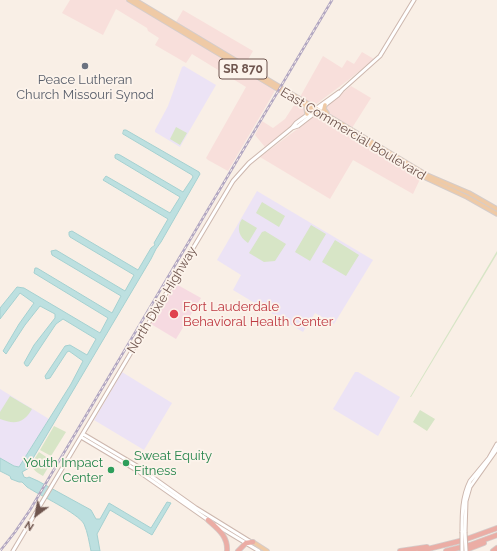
<!DOCTYPE html>
<html>
<head>
<meta charset="utf-8">
<style>
  body { margin:0 }
  #map { position:relative; width:497px; height:551px; overflow:hidden; background:#f9efe6; font-family:Raleway,sans-serif }
  canvas { display:block }
  .north { position:absolute; left:16px; top:495px; width:40px; height:40px; -webkit-text-stroke:3px #fcf3eb; paint-order:stroke; rotate:212deg; font-size:11px; font-weight:700; line-height:16px; text-align:center; color:#6f554e }
  .north::after { content:''; display:block; margin:auto; width:14px; height:18px; background:#6f554e; clip-path:polygon(50% 0,100% 100%,50% 72%,0 100%) }
</style>
</head>
<body>
<div id="map">
<canvas width="497" height="551"></canvas>
<div class="north">N</div>
</div>
<script>
const ctx = document.querySelector('canvas').getContext('2d');
ctx.lineJoin = 'round';
function paint(path, color) {
  ctx.fillStyle = color;
  ctx.fill(path, 'evenodd');
}
function trace(path, color, width, dash) {
  ctx.strokeStyle = color;
  ctx.lineWidth = width;
  ctx.lineCap = dash ? 'butt' : 'round';
  ctx.setLineDash(dash || []);
  ctx.stroke(path);
}
function drawText(font, color, halo, rows, align = 'center') {
  ctx.font = font + ' Raleway,sans-serif';
  ctx.lineWidth = 3.5;
  ctx.setLineDash([]);
  ctx.textBaseline = 'middle';
  ctx.strokeStyle = halo;
  ctx.fillStyle = color;
  for (const [text, x, y, turn = 0] of rows) {
    ctx.save();
    ctx.translate(x, y);
    ctx.rotate((+turn || 0) * Math.PI / 180);
    ctx.textAlign = isNaN(turn) ? turn : align;
    if (halo) ctx.strokeText(text, 0, 0);
    ctx.fillText(text, 0, 0);
    ctx.restore();
  }
}
paint(new Path2D(`
  M70,0H127L276,89L228,171L208,160L206,158L246,87L192,54L186,63L155,45L159,38L148,31L147,28L116,9L103,35L62,13Z
  M183,10L253,51L246,63H244L176,22Z
  M362,52L374,59L347,81L315,105L300,97L323,56L342,68L347,60L354,64Z
  M351,86L371,98L352,128L322,110Z
  M296,102L307,109L305,115L265,147L255,135L262,121L273,128L285,119Z
  M316,115L421,177L413,194L353,160L330,199L260,157Z`), '#f8dfdb');
paint(new Path2D(`
  M184,66L216,85L180,147L155,132V130L168,106L182,67Z
  M257,191L373,260L334,324L315,313L303,332L233,290L241,275L217,260Z
  M122,372L172,403L144,450L94,420Z
  M355,372H358L400,397L378,436L333,409Z
  M0,389L49,419L19,467L14,466L0,458Z`), '#ece3f5');
paint(new Path2D(`
  M176,284L201,298L176,339L151,324Z`), '#f6dae1');
paint(new Path2D(`
  M176,127L187,133L180,145L170,139Z
  M262,202L285,216L279,227L256,213Z
  M242,219L257,228L248,243C239,237 236,228 242,219Z
  M311,225L326,234L310,261L295,252Z
  M265,231L286,244L275,261L264,262L249,253L262,232Z
  M335,240L359,255L346,276L322,262Z
  M497,251V254L411,397H410Z
  M10,396L32,409C24,423 15,425 0,419V412Z
  M420,410L435,419L427,431L413,422Z
  M54,426L66,432L51,456L40,450Z
  M39,452L52,461L43,476C29,468 30,465 39,452Z`), '#d7e5c6');
const water = new Path2D(`
  M124,130H126L199,172L200,174L161,242L156,249L151,259L29,465V468L22,472L24,477L27,478L29,477L38,481L91,510L96,519H100L109,503L151,528L167,502L171,503L152,535L110,510L97,534L100,551H91C89,542 88,533 84,524C78,513 39,495 27,487L22,482H19L11,479L10,476L0,471V458L14,466L19,467L71,384L83,361L69,351L67,352L50,378L46,379L45,376L65,346L70,345L87,355L96,339L63,319L56,324L28,366H26L24,363L34,345L55,318V314L40,306L25,325L6,354L3,351L19,324L34,303L20,293L0,319V308L17,287L24,288L100,333L108,318L34,273L35,268H37L112,313L121,296L52,255L51,251L56,250L125,291L134,275L70,237L69,235V232L72,231L138,270L151,248L155,245L154,243L168,219L103,180L106,176L170,213L180,197L115,158V155L117,154L120,155L183,192L193,177L192,175L123,134Z`);
paint(water, '#bde0e0');
trace(water, '#a5d0d0', 1);
const secondary = new Path2D(`
  M292,128L298,126L338,95L342,90L380,56L414,0
  M83,434L137,466L196,508L251,542
  M81,437L138,471L208,520
  M216,525L259,551
  M462,532C462,514 462,497 470,481L489,458L497,444
  M465,532L466,501L470,487L497,449
  M13,551L233,181L249,163L292,128L296,123L339,92`);
const primary = new Path2D(`
  M129,0L426,178L467,197L497,214
  M135,0L427,175L469,193L497,209
  M325,105L324,109L327,113
  M306,107L307,114
  M253,542L267,551`);
const motorway = new Path2D(`
  M208,520C218,529 228,536 227,551
  M238,551L246,543L253,542
  M400,551L427,547
  M420,551L464,540L497,528
  M446,551L470,545L497,535
  M463,551L484,543
  M493,551L497,548`);
trace(secondary, '#cdb7ae', 5);
trace(primary, '#d4ccca', 5.5);
trace(motorway, '#d4ccca', 6);
trace(secondary, '#fff', 3);
trace(primary, '#efcaa6', 3.5);
trace(motorway, '#ebada5', 4.5);
const rail = new Path2D(`
  M0,551L15,532L30,510L332,0`);
trace(rail, '#b1a6c1', 2.5);
trace(rail, '#fcf3eb', 1, [3]);
const secondaryBridge = new Path2D(`
  M462,532V551
  M465,532L466,551`);
trace(secondaryBridge, '#cdb7ae', 5, []);
trace(secondaryBridge, '#fff', 3);
for (const [x, y, r, color] of [
  [85,66,4,"#6b7280"],
  [174,314,5,"#e0444e"],
  [126,463,4,"#2e9e5b"],
  [111,470,4,"#2e9e5b"]
]) {
  const dot = new Path2D();
  dot.arc(x, y, r, 0, 2 * Math.PI);
  ctx.fillStyle = color;
  ctx.fill(dot);
  trace(dot, '#fcf3eb', 1.5);
}
for (const [x, y, w] of [
  [243,69,48]
]) {
  const box = new Path2D();
  box.roundRect(x - w / 2, y - 10, w, 20, 3);
  ctx.fillStyle = '#fcf3eb';
  ctx.fill(box);
  trace(box, '#6f554e', 1);
}
drawText('bold 12px', '#6f554e', null, [
  ["SR 870",243,69]
]);
drawText('13px', '#5b616d', '#fcf3eb', [
  ["Peace Lutheran",85,80],
  ["Church Missouri Synod",85,95]
]);
drawText('13px', '#6f554e', '#fcf3eb', [
  ["East Commercial Boulevard",353,134,31],
  ["North Dixie Highway",162,300,-59]
]);
drawText('13px', '#be3a42', '#fcf3eb', [
  ["Fort Lauderdale",183,307],
  ["Behavioral Health Center",183,322]
], 'left');
drawText('13px', '#27864d', '#fcf3eb', [
  ["Sweat Equity",134,456],
  ["Fitness",134,471],
  ["Youth Impact",103,463,"right"],
  ["Center",103,478,"right"]
], 'left');
</script>
</body>
</html>
